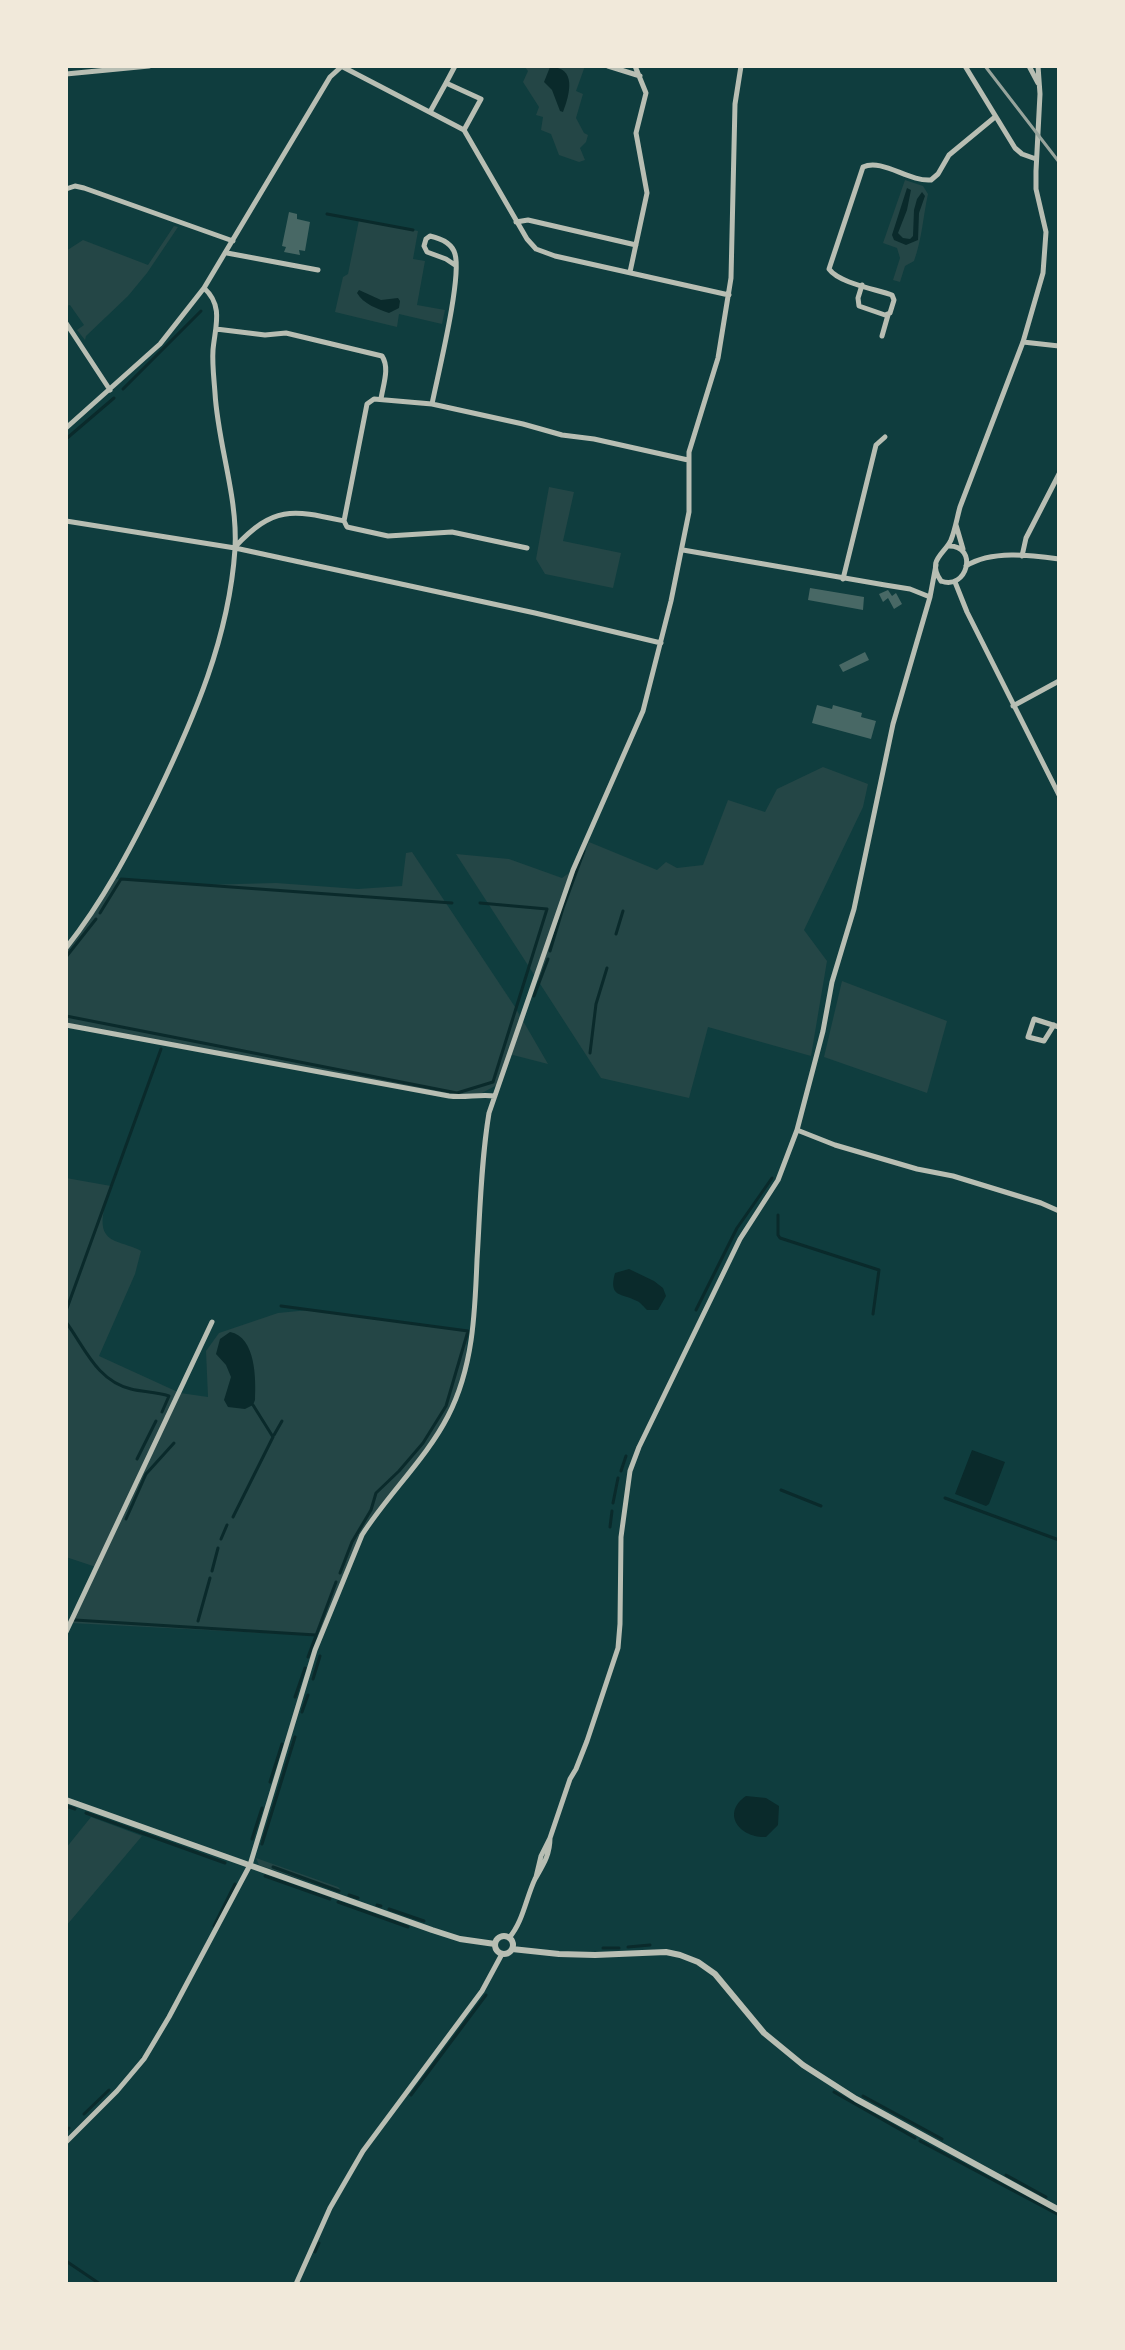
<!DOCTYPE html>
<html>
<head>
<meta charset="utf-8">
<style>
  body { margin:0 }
  #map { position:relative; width:1125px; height:2350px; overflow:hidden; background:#0f3d3e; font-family:Helvetica,sans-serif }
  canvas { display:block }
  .frame { position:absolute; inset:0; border:68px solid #f1e9da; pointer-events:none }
</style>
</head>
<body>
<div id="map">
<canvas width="1125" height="2350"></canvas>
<div class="frame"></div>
</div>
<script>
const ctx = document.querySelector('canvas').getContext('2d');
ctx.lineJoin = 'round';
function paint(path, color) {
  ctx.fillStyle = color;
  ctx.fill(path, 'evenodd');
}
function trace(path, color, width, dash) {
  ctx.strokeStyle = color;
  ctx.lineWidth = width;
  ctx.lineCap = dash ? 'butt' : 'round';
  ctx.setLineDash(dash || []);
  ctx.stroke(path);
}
paint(new Path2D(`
  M524,66H585L576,91L583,94L576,118L584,133L588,135L586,142L580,148L585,160L579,162L559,155L551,134L541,130L543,117L536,115L539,107L523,82L528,71Z
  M905,180L923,186L928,194C923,217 922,239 914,261L905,266L900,282L893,280L900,258L897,248L883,243Z
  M359,220L418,231L413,259L425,261L417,305L445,310L442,324L399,314L397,327L335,312L343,277L348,274Z
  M174,226L178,227L147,273L128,296L86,336L85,340L77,330L84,325L70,305L66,306V251L83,240L148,265Z
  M549,487L574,492L563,541L621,553L613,588L545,574L536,559Z
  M823,767L868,784L863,807L804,930L827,961L811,1056L708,1027L689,1098L601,1078L456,854L509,859L562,878L580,865L589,842L657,870L666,862L677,868L703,865L728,800L765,812L777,789Z
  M412,852L515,1007L548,1064L509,1054L499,1084L480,1094L464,1098L66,1023V948L114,879L200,885L276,883L358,889L402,886L406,853Z
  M842,981L947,1021L927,1093L824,1057Z
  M66,1178L111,1186C106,1204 93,1232 115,1241C124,1245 133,1246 141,1251L135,1274L99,1356L180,1393L208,1397L206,1351L219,1333L278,1313L309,1310L468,1331L464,1374L447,1418L362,1535L321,1636L71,1623L66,1632V1615L70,1622L96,1567L66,1557Z
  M91,1817L142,1836L66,1926V1848Z
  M256,1858L338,1887L340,1889L339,1892L259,1865Z`), '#244646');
paint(new Path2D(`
  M550,67C577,67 570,94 563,112L560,111L552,90L544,82Z
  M907,188L911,190L907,210L898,233L903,238L910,239L913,236L914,210L917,199L922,192L925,196L919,213L918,240L906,245L894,240L892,235Z
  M359,290L381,300L398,298L400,301L399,308L389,313C378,309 363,304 357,293Z
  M629,1269L654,1281L663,1288L666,1296L658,1310H647C645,1308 640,1302 637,1301C622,1293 608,1298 615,1273Z
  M230,1332C256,1337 256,1379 255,1400L253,1405L245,1409L228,1407L224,1400L231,1377L226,1365L216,1354L220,1339Z
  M972,1450L1005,1462L989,1504L986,1506L955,1494Z
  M746,1796L766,1798L779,1806L778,1825L766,1837C739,1838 721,1813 746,1796Z`), '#0a2a2b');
trace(new Path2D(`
  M327,214L413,230
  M123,389L201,311
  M66,439L114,398
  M100,913L121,879L452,903
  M616,934L623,911
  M550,951L563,908L584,851
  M66,957L96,919
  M534,996L548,959
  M66,1016L457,1093L493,1082L547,909L480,903
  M590,1053L596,1004L607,968
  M778,1215V1235L780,1238L879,1270L873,1314
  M281,1306L468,1331L446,1406L423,1443L399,1471L376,1493L371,1510L352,1542L340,1573
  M696,1310L737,1228L772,1178
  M66,1311L161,1049
  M66,1322C85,1348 97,1381 131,1389C143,1392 156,1392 169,1396L162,1412
  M274,1435L282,1421
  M137,1459L156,1421
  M621,1471L626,1456
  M781,1490L821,1506
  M945,1498L1059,1540
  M613,1503L618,1478
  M233,1517L273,1437L253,1405
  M126,1519L146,1474L174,1443
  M610,1527L612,1511
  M221,1539L227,1525
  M212,1571L218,1548
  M75,1620L316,1635
  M198,1621L210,1578
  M308,1657L336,1582
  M313,1679L320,1656
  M295,1697L305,1668
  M302,1712L308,1695
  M270,1782L282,1744
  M66,1806L75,1809
  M86,1813L225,1863
  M252,1839L262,1808
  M262,1844L295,1737
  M273,1867L339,1891
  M265,1876L330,1899
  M349,1895L358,1898
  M338,1902L408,1927
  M377,1905L381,1906
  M389,1909L424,1921
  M214,1926L235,1884
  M628,1947L650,1945
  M603,1948H619
  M834,2092L915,2138
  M411,2095L486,1995
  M863,2096L942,2139
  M84,2114L109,2090
  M66,2131L69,2128
  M920,2141L1059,2215
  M1006,2175L1046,2197
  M315,2252L319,2243
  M66,2261L100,2284
  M301,2284V2283`), '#0a2a2b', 3);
paint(new Path2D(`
  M289,212L297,214V219L310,222L305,251L299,250L300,255L284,252L286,247L282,246Z
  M810,588L864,597L863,610L808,600Z
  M888,590L892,596L896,593L902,604L894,609L888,598L883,602L879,594Z
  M865,652L869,660L843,672L839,665Z
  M817,705L832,709L833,705L862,713L861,717L876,721L871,739L812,723Z`), '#486865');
trace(new Path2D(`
  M341,66L464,130L527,239L536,249L555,256L729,295
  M455,66L446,83L481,99L464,130
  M608,66L640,76
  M965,66L1015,148L1022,154L1036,159
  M1029,66L1038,83
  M66,74L149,66
  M430,112L446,83
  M66,189L75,186L84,188L233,241
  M516,222L528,220L636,245
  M227,253L318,270
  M630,272L647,193L636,133L646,93L635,66
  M862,285L858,298L859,306L885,315L890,313L894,300L892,295C875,289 839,283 829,269L863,167C882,158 909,182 931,180L938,174L949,155L995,117
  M66,323L110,390
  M216,329L265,335L286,333L382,356C390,368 383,385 381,399
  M882,336L888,315
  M1023,342L1059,346
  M432,404C438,374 462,278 455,254C452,243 439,238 430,236L426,239L424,246L427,252L446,259L455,265
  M66,428L160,344L204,288L330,77L341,67
  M66,521L235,548L535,613L661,643
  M344,521L347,527L388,536L452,532L527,548
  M956,525L963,549
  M235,547C274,505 293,510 344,521L367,404L374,399L432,404L523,424L562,435L594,439L688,460
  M683,550L885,585L910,589L930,597
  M1022,556L1026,538L1059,474
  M966,566C991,550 1031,555 1059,559
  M843,579L876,445L885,437
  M941,581C926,560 945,554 951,540C955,530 957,518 960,507L1023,342L1043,273L1046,232L1036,189V171L1040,94L1038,66
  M941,581C967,591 979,546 949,546
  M955,582L967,612L1059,795
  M1013,706L1059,681
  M66,948C103,901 130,850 156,797C194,718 229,638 235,549C238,497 218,445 215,393C214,379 212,364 213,350C215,327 224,306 204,288
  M66,1025L449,1096C465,1098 479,1094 495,1096
  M1054,1025L1044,1041L1028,1037L1034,1019L1059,1027
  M797,1130L835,1145L917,1169L953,1176L1041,1203L1059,1211
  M66,1632L212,1322
  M536,1877L541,1856L550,1838L570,1779L576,1769L587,1741L618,1648L620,1624L621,1537L630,1471L639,1447L740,1239L778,1180L797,1130L823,1031L832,982L854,909L893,724L930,597L936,565
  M509,1938C523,1922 526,1898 535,1879C543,1865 550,1855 550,1838
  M66,2142L117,2091L144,2059L169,2017L250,1865L315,1650L362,1535C388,1494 426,1459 448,1416C473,1368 475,1313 477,1260C480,1212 481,1161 489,1113L573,870L643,711L671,601L689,512V452L718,358L731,278L735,104L741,66
  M296,2284L330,2208L363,2151L482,1991L502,1954`), '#b8beb3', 5);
trace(new Path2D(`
  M66,1800L432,1930L460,1939L495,1944
  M495 1945a9 9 0 1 1 18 0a9 9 0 1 1-18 0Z
  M512,1949L559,1954L595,1955L666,1952L680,1955L698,1962L715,1974L764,2033L803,2065L856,2099L1059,2210`), '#b8beb3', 6);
trace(new Path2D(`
  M985,66L1059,162`), '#97a49c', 3);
</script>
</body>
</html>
